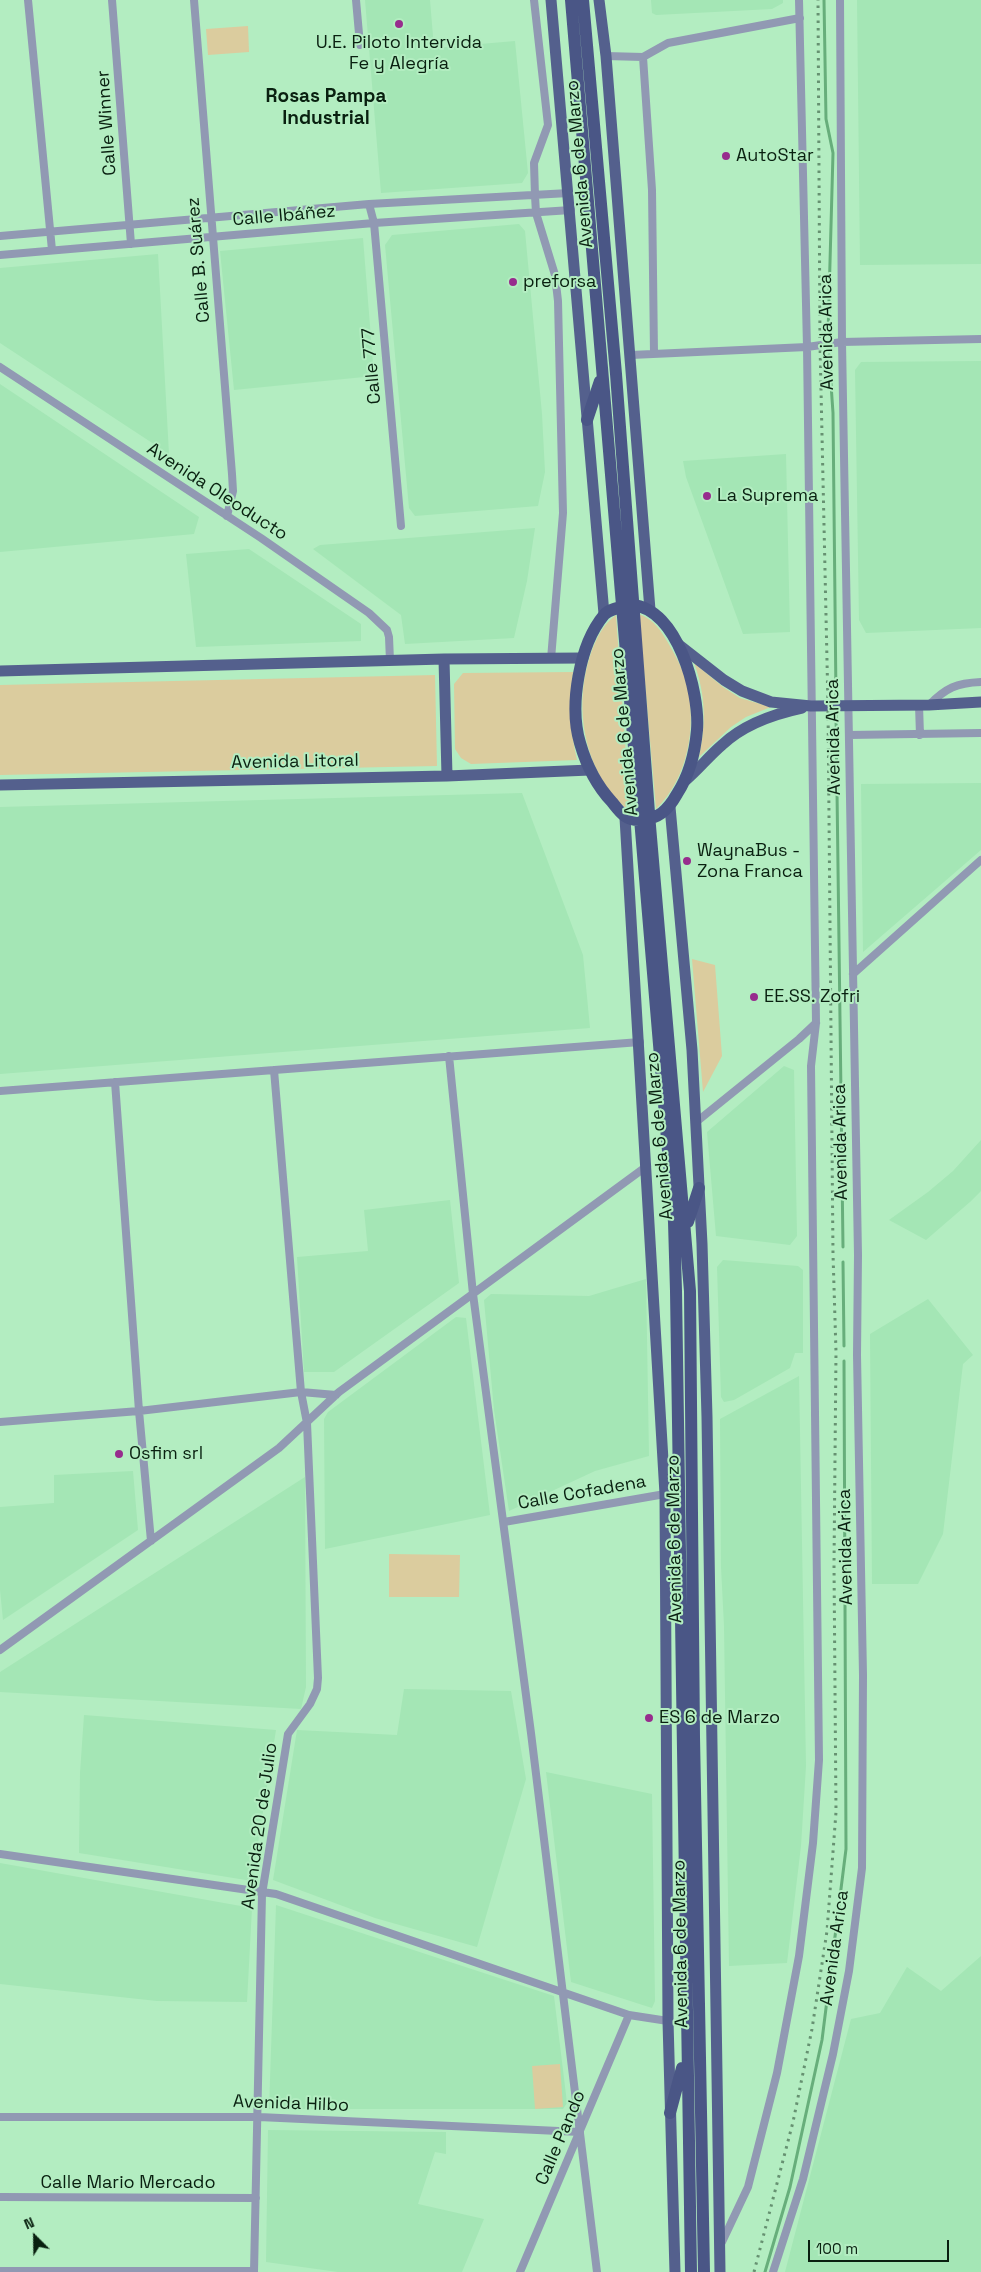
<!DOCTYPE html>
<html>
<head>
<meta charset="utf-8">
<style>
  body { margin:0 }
  #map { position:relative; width:981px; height:2272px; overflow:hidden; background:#b3edc1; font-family:"Space Grotesk",sans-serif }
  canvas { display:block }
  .north { position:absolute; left:10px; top:2212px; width:50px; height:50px; -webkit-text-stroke:4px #b3edc1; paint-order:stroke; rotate:337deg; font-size:14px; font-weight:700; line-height:20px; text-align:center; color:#092010 }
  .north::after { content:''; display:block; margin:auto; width:18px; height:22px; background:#092010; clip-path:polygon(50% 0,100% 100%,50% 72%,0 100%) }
  .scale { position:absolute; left:808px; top:2240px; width:141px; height:22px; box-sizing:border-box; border:2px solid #092010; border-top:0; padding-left:6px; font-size:15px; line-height:18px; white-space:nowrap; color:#092010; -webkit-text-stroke:4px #b3edc1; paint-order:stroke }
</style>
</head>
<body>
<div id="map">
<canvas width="981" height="2272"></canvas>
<div class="north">N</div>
<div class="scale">100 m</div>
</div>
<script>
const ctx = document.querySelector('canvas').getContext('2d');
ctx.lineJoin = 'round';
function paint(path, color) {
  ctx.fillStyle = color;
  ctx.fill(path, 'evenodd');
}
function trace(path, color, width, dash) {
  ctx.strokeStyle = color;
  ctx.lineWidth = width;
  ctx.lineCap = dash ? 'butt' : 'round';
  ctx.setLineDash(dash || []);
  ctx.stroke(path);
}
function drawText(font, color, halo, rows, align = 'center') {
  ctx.font = font + ' "Space Grotesk",sans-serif';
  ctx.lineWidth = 4;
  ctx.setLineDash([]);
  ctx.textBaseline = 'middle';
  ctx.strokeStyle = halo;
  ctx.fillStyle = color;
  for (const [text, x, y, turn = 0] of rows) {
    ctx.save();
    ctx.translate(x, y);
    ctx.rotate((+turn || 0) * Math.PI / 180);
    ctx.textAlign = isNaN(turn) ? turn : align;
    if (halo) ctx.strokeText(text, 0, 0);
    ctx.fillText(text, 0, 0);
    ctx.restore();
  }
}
paint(new Path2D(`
  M365,0H430L434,48L515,41L528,173L522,183L381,193Z
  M651,0H783V3L772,9L656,15L652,13Z
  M857,0H981V264L860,265Z
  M519,224L525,231L542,414L545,472L538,506L415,516L409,508L385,245L392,235Z
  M363,238L374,376L234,390L220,251Z
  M158,254L169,454L0,343V268Z
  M981,361V628L866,633L859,620L855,370L861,362Z
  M0,384L199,517L194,534L0,552Z
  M786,454L790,632L743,634L686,477L683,461Z
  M535,528L527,581L514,638L405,644L401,615L313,549L320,545Z
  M249,549L361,624V641L196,647L186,554Z
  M981,783V850L863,952L861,784Z
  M522,793L583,955L590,1028L0,1074V807Z
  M784,1066L794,1070L797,1236L790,1245L716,1236L707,1132Z
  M981,1140V1191L970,1202L926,1240L889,1220L928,1192L953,1171Z
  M450,1200L459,1283L334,1372H304L297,1257L368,1251L364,1210Z
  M723,1260L798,1266L803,1270V1353H795L790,1368L734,1400L724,1402L721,1397L717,1267Z
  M646,1279L649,1456L595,1471L509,1511L494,1410L484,1300L491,1294L589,1296Z
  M928,1299L973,1355L963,1364L943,1534L918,1584H872L870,1334Z
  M456,1317L466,1318L490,1515L325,1549L324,1419L328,1412Z
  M799,1376L806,1766L801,1846L787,1963L729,1966L724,1626L721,1567L720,1419Z
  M133,1471L138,1530L3,1620L0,1590V1507L54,1503V1475Z
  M305,1477L306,1687L301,1709L0,1692V1672Z
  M404,1689L511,1691L526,1779L477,1947L375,1918L273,1880L297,1730L397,1735Z
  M84,1715L276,1730L252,1881L79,1853L80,1773Z
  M546,1772L652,1794L655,2001L652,2008L571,1982Z
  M0,1863L252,1908L247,2002L157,2001L0,1984Z
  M276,1905L554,1996L567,2103L563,2109H269Z
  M981,1956V2272H785L851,2019L880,2013L907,1967L941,1991Z
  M268,2130L446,2132V2154L435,2152L418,2204L484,2219L462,2272H338L266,2262Z`), '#a4e6b5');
paint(new Path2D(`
  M248,26L249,52L208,55L206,29Z
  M639,614C655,620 661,631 670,646C676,657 684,671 687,684C697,727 688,778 656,809Z
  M616,615L630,812C623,806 616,800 611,793C581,754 575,699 591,653C596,639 603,624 616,615Z
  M694,663L723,687L740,698L771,707L746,717L731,727L699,757C706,725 706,695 694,663Z
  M573,672C569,704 570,729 577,760L471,764L461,758L455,749L454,684L463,673Z
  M435,675L437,766L0,775V685Z
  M692,959L715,965L722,1056L703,1092Z
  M389,1554L460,1555L459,1597H389Z
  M560,2064L563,2107L535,2109L532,2066Z`), '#dbcc9e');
trace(new Path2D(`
  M824,0L826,119L833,153L828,335
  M829,355L833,413L836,698
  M836,715L843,1247
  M843,1262L844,1346
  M765,2272L790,2187L822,2040L846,1849L844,1361`), '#67ae7b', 3);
trace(new Path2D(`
  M28,0L52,250
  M112,0L131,244
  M194,0L232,474L233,491L227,516
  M356,0L360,45
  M534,0L548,125L534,163L535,196L536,213L555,275L558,301L563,513L551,659
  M606,56L643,57L668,43L800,18
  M643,57L652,190L654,354
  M369,204L374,223L401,526
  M0,236L369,204L569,193
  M0,255L374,223L571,210
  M631,355L807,347L842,342L981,339
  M0,367L261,538L369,613L387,630L389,637L390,661
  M919,705L920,735
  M929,705C946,688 956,683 981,682
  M849,735L981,733
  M853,974L981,860
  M449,1056L473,1294L531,1733L597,2272
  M115,1082L139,1411L151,1541
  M0,1091L640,1042
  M695,1123L799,1039L816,1023
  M0,1422L139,1411L301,1392L336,1395
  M504,1522L665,1494
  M0,1650L279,1448L339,1392L647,1166
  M0,1854L276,1894L629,2015L668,2021
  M0,2117H259L580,2132
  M0,2197L256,2198
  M722,2242L748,2187L777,2073L799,1956L813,1843L819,1760L811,1066L816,1023L807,347L799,0
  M0,2271H254
  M254,2272L262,1894L288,1734L310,1704L317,1689L318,1678L307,1423L301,1392L274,1070
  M520,2272L629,2015
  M773,2272L803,2179L833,2054L849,1971L862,1868L863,1675L857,1355L858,1255L842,342L840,0`), '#9199b3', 8);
trace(new Path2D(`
  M551,0L604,614
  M599,0L606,56L650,610
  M678,644L724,680L742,691L771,702L811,706L929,705L981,702
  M444,659L447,776
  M0,671L444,659L583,658
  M686,780C699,769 709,756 722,745C744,724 774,714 802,708
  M0,785L447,776L590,770
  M670,807L692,1050L702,1244L707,1417L720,2272
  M625,818L665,1494L668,2021L675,2272`), '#54608d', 11);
trace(new Path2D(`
  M571,0L674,1222L676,1291L691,2272
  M583,0L616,374L650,826L690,1291L694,1737L704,2272
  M587,420L600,381
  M632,605C677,608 700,692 697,730C695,753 690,774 677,794C668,810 658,820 639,820C625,820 620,812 612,802C597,786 586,764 580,743C569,706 579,645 604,615C610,608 623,607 632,605Z
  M688,1222L699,1188
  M670,2113L682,2068`), '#4a5686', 12);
trace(new Path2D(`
  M754,2272L793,2122L812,2029L827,1931L836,1812L834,1565L836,1352L833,1254L828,706L820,344L818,0`), '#669171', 3, [2.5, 5]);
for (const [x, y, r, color] of [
  [399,24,5,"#972c8d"],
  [726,156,5,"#972c8d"],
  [513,282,5,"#972c8d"],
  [707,496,5,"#972c8d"],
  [687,861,5,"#972c8d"],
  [754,997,5,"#972c8d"],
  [119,1454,5,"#972c8d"],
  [649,1718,5,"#972c8d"]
]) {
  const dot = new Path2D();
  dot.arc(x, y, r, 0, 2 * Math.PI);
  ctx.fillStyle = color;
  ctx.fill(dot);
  trace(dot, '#b3edc1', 2);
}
drawText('18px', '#092010', '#b3edc1', [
  ["U.E. Piloto Intervida",399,43,"center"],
  ["Fe y Alegría",399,64,"center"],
  ["AutoStar",736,156],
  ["preforsa",523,282],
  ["La Suprema",717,496],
  ["WaynaBus -",697,851],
  ["Zona Franca",697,872],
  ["EE.SS. Zofri",764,997],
  ["Osfim srl",129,1454],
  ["ES 6 de Marzo",659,1718]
], 'left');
drawText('18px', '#092010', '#b3edc1', [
  ["Calle Winner",107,123,-94],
  ["Avenida 6 de Marzo",580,164,-95],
  ["Calle Ibáñez",284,216,-5],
  ["Calle B. Suárez",199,260,-95],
  ["Avenida Arica",827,332,-91],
  ["Calle 777",372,366,-95],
  ["Avenida Oleoducto",217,492,33],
  ["Avenida 6 de Marzo",625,732,-95],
  ["Avenida Arica",834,737,-91],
  ["Avenida Litoral",295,762,-1],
  ["Avenida 6 de Marzo",660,1136,-95],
  ["Avenida Arica",841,1142,-91],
  ["Calle Cofadena",582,1493,-10],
  ["Avenida 6 de Marzo",675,1539,-91],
  ["Avenida Arica",846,1547,-91],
  ["Avenida 20 de Julio",260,1826,-82],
  ["Avenida 6 de Marzo",681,1944,-91],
  ["Avenida Arica",835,1948,-82],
  ["Avenida Hilbo",291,2104,2],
  ["Calle Pando",561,2138,-67],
  ["Calle Mario Mercado",128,2183]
]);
drawText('bold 19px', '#092010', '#b3edc1', [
  ["Rosas Pampa",326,97],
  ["Industrial",326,119]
]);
</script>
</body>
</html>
